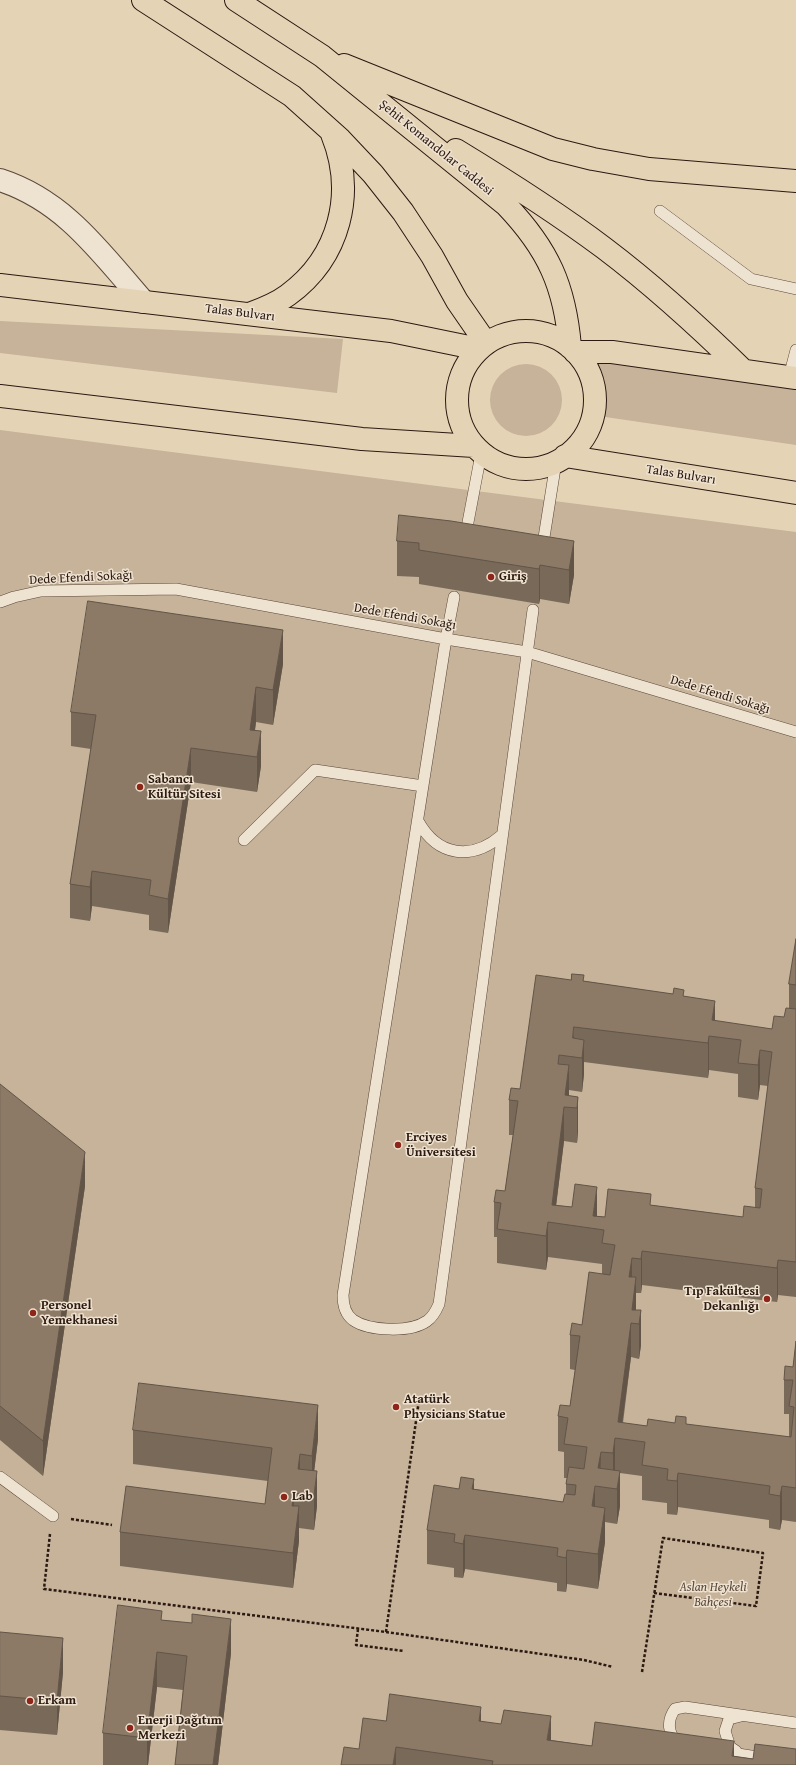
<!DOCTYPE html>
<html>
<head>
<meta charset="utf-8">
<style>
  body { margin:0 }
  canvas { display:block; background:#e5d3b6 }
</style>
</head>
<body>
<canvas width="796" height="1765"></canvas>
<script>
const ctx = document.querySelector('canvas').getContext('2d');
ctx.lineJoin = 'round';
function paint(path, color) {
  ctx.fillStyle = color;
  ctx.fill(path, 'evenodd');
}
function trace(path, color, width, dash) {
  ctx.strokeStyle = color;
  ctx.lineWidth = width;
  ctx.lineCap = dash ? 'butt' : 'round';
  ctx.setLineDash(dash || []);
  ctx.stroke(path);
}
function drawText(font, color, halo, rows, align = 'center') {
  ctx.font = font + ' "Gentium Book Plus",serif';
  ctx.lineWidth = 3;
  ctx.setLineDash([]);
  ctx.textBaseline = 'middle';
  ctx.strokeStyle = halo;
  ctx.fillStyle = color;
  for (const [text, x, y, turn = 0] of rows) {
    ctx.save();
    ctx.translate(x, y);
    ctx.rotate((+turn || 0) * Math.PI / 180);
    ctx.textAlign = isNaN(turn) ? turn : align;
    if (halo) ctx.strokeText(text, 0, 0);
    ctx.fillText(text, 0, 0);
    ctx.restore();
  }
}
paint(new Path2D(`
  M0,321L343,339L337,393L0,353Z
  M593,360L796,389V445L585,414Z
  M490 400a36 36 0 1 1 72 0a36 36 0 1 1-72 0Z
  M0,430L796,532V1765H0Z`), '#c6b39a');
const service = new Path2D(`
  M660,211L751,279L796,289
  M789,377L796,350
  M465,538L481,454
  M542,550L556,462
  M454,597L446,639L343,1295C343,1304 345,1314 353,1320C369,1331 410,1333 427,1321C433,1317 436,1311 439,1304L533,610
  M0,602L14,597L41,591L176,589L446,639L527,652L796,732
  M418,821C438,857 472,861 502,835
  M244,840L315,770L423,786
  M0,1477L53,1516
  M679,1743C667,1735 667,1720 675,1709L685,1707L796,1723
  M719,1751L796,1763
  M736,1751L730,1747L725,1731L729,1719L741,1716`);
const minor = new Path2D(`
  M0,180C65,201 101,253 144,302`);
const primary = new Path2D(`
  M143,0L292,96L340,139L373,174L403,212L432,256L457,301L486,343
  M236,0L322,56L506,205C548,249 565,286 570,347
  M344,65L553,149L593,159L649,169L796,181
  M456,150C507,181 556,212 604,248C653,285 699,327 743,370
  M0,285L391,331L479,349
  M249,314C263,309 276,304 288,295C340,257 356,193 332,134
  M457 400a69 69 0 1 1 138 0a69 69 0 1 1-138 0Z
  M575,352H612L796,378
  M0,396L362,439L474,446
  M565,456L796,493`);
trace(service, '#5a483a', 12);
trace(minor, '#5a483a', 24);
trace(primary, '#2c1911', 24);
trace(new Path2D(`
  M71,1519L112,1525
  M50,1534L44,1589L386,1632L584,1660L613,1667
  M358,1629L356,1645L404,1651
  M386,1632L419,1400
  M642,1672L663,1538L763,1553L756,1606L654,1593`), '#2c1911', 2.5, [3, 2]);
trace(service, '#eee2d0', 11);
trace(minor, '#eee2d0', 22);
trace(primary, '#e5d3b6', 22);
paint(new Path2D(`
  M397,541H574V575L569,604L540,599L539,604L419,584V577L397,576Z
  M283,664L273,725L256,722L255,731L261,766L257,792L191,782L168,933L149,930V915L92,906L90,921L70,918V884L91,749L71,746V712Z
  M796,939V1297L778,1295L777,1302L642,1285L641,1293H636V1310H641V1345L639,1359L631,1357L623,1423L647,1426L675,1423L789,1437V1414H784V1380L793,1367L796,1341V1522L782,1520L780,1530L769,1528V1520L678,1507L677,1515L667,1514V1503L642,1500V1476L620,1473V1506L617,1524L605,1522V1542L598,1589L567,1584L566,1592L557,1591V1583L465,1569L463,1578L454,1577V1568L427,1564V1530L459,1489H474L563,1502L566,1494V1484L567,1478H564V1452L558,1451V1416L570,1406L575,1370L570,1369V1335L582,1325L602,1274V1264L548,1257L546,1270L497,1263V1237H494V1202L505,1191L513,1135H509V1100L520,1089L571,980L584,981L684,996L715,1021L772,1029L784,1017L789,1008V984ZM584,1062L708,1078L709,1070L738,1074V1097L758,1100L760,1085L768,1086L755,1188V1207L743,1217L651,1205L605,1217L597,1216L572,1207L556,1205L564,1141L577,1143L578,1131V1097L569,1096V1090L582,1092L584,1074Z
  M0,1084L85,1186L43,1476L0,1440Z
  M133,1430L318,1439L314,1471L317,1506L314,1530L299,1528V1541L293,1588L120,1566V1532L265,1504L268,1481L133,1464Z
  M162,1620L231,1653L218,1765H175L183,1690L157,1687L148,1765H103V1733Z
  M0,1632L63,1672L57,1735L0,1730Z
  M386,1721H481L551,1740L592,1746L734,1756L796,1765H341L359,1749Z`), '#786959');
paint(new Path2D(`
  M574,541V575L569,604V570Z
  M540,565V599L539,604V569Z
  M283,630V664L273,725V690Z
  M256,687V722L251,756L250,730Z
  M261,731V766L257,792V757Z
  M191,748V782L168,933V899Z
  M92,871V906L90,921V887Z
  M715,1001V1035L712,1020Z
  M574,1027V1057L573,1038Z
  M709,1036V1070L708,1078V1043Z
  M584,1040V1074L582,1092V1058Z
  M760,1050V1085L758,1100V1065Z
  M569,1065V1100L565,1095Z
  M578,1097V1131L577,1143V1108Z
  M564,1107V1141L554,1223L552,1205Z
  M85,1152V1186L43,1476V1441Z
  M597,1187V1222L593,1216Z
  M548,1222V1257L546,1270V1236Z
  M642,1251V1285L641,1293V1259Z
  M632,1258V1292L629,1277Z
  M778,1260V1295L777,1302V1268Z
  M636,1277V1312L632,1310Z
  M641,1310V1345L639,1359V1324Z
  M631,1323V1357L620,1439L618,1422Z
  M318,1405V1439L312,1490V1456Z
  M615,1438V1473L613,1488V1453Z
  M601,1452L600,1487L598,1468Z
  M300,1454V1489L298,1469Z
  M317,1471V1506L314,1530V1495Z
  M620,1471V1506L617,1524V1489Z
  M678,1473V1507L677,1515V1481Z
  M474,1479V1513L472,1489Z
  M595,1486V1521L592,1506Z
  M782,1486V1520L780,1530V1496Z
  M294,1493V1527L292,1506Z
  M299,1506V1541L293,1588V1553Z
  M605,1508V1542L598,1589V1554Z
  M465,1535V1569L463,1578V1544Z
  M567,1550V1584L566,1592V1558Z
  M231,1619V1653L218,1765H213Z
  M63,1638V1672L57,1735V1701Z
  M157,1652V1687L148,1765H147V1738Z
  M481,1707V1741L479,1721Z
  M551,1716V1751L547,1740Z
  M734,1741V1765L732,1756Z
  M396,1747V1765H393Z`), '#625548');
const building = new Path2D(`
  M399,515L451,521L574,541L569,570L540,565L539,569L419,550V543L397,541Z
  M88,601L283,630L273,690L256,687L250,730L261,731L257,757L191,748L168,899L149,895L151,880L92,871L90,887L70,884L96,715L71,712Z
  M796,939V985L789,984Z
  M572,974L584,975L583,981L673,994L674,988L684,990L683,996L715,1001L712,1020L772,1029L774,1016L784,1017L786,1008L796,1009V1262L778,1260L777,1268L642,1251L641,1259L632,1258L629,1277H636L632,1310H641L639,1324L631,1323L618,1422L647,1426L648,1419L675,1423L676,1416L686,1417V1424L791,1437L794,1407L789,1406L793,1380H784L785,1366L793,1367L796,1341V1488L782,1486L780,1496L769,1494L770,1486L678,1473L677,1481L667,1480L668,1469L642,1465L645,1442L615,1438L613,1453L601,1452L598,1468L620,1471L617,1489L595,1486L592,1506L605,1508L598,1554L567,1550L566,1558L557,1556L558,1548L465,1535L463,1544L454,1542L455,1534L427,1530L434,1485L459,1489L461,1477L474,1479L472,1489L563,1502L565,1494L575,1495L576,1485L566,1484L569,1467L584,1469L587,1447L564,1444L568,1418L558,1416L560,1405L570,1406L580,1336L570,1335L572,1323L582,1325L589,1272L610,1275L615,1245L602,1243L604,1230L548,1222L546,1236L497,1229L501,1203L494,1202L496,1190L505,1191L518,1101L509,1100L511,1088L520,1089L536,975L571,980ZM574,1027L708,1043L709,1036L741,1040L738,1063L758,1065L760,1050L772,1052L755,1188L762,1189L760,1208L744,1206L743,1217L650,1205L651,1194L608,1189L605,1217L593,1216L597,1187L575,1184L572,1207L552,1205L564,1107L577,1108L578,1097L565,1095L569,1065L558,1064L559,1055L582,1058L584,1040L573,1038Z
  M0,1084L85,1152L43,1441L0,1406Z
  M139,1383L318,1405L312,1456L300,1454L298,1469L317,1471L314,1495L294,1493L292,1506H299L293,1553L120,1532L126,1486L265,1504L272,1448L133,1430Z
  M118,1605L162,1611L161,1620L192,1623V1614L231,1619L213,1765H175L187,1656L157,1652L147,1738L103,1733Z
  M0,1632L63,1638L57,1701L0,1696Z
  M390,1694L481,1707L479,1721L501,1724L504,1710L551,1716L547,1740L592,1746L595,1722L734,1741L732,1756L753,1759L755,1744L796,1749V1765H492L493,1761L396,1747L393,1765H341L344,1747L359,1749L363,1718L386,1721Z`);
paint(building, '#8c7a67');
trace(building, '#625548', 1);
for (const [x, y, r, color] of [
  [491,577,4,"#8f2418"],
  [140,787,4,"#8f2418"],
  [398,1145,4,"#8f2418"],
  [767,1299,4,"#8f2418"],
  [33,1313,4,"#8f2418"],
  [396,1407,4,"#8f2418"],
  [284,1497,4,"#8f2418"],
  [30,1701,4,"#8f2418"],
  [130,1728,4,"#8f2418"]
]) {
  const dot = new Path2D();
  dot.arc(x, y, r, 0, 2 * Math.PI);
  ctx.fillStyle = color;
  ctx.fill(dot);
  trace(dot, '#eee2d0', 1.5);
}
drawText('13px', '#2c1911', '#eee2d0', [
  ["Şehit Komandolar Caddesi",436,148,39],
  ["Talas Bulvarı",240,313,7],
  ["Talas Bulvarı",681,475,9],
  ["Dede Efendi Sokağı",81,578,-3],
  ["Dede Efendi Sokağı",405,617,10],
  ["Dede Efendi Sokağı",720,695,17]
]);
drawText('bold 13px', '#2c1911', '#eee2d0', [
  ["Giriş",499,577],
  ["Sabancı",148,780],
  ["Kültür Sitesi",148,795],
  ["Erciyes",406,1138],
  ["Üniversitesi",406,1153],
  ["Tıp Fakültesi",759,1292,"right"],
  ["Dekanlığı",759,1307,"right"],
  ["Personel",41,1306],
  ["Yemekhanesi",41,1321],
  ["Atatürk",404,1400],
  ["Physicians Statue",404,1415],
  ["Lab",292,1497],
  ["Erkam",38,1701],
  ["Enerji Dağıtım",138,1721],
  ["Merkezi",138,1736]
], 'left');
drawText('italic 13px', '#5a473a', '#eee2d0', [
  ["Aslan Heykeli",713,1588],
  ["Bahçesi",713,1603]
]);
</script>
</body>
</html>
